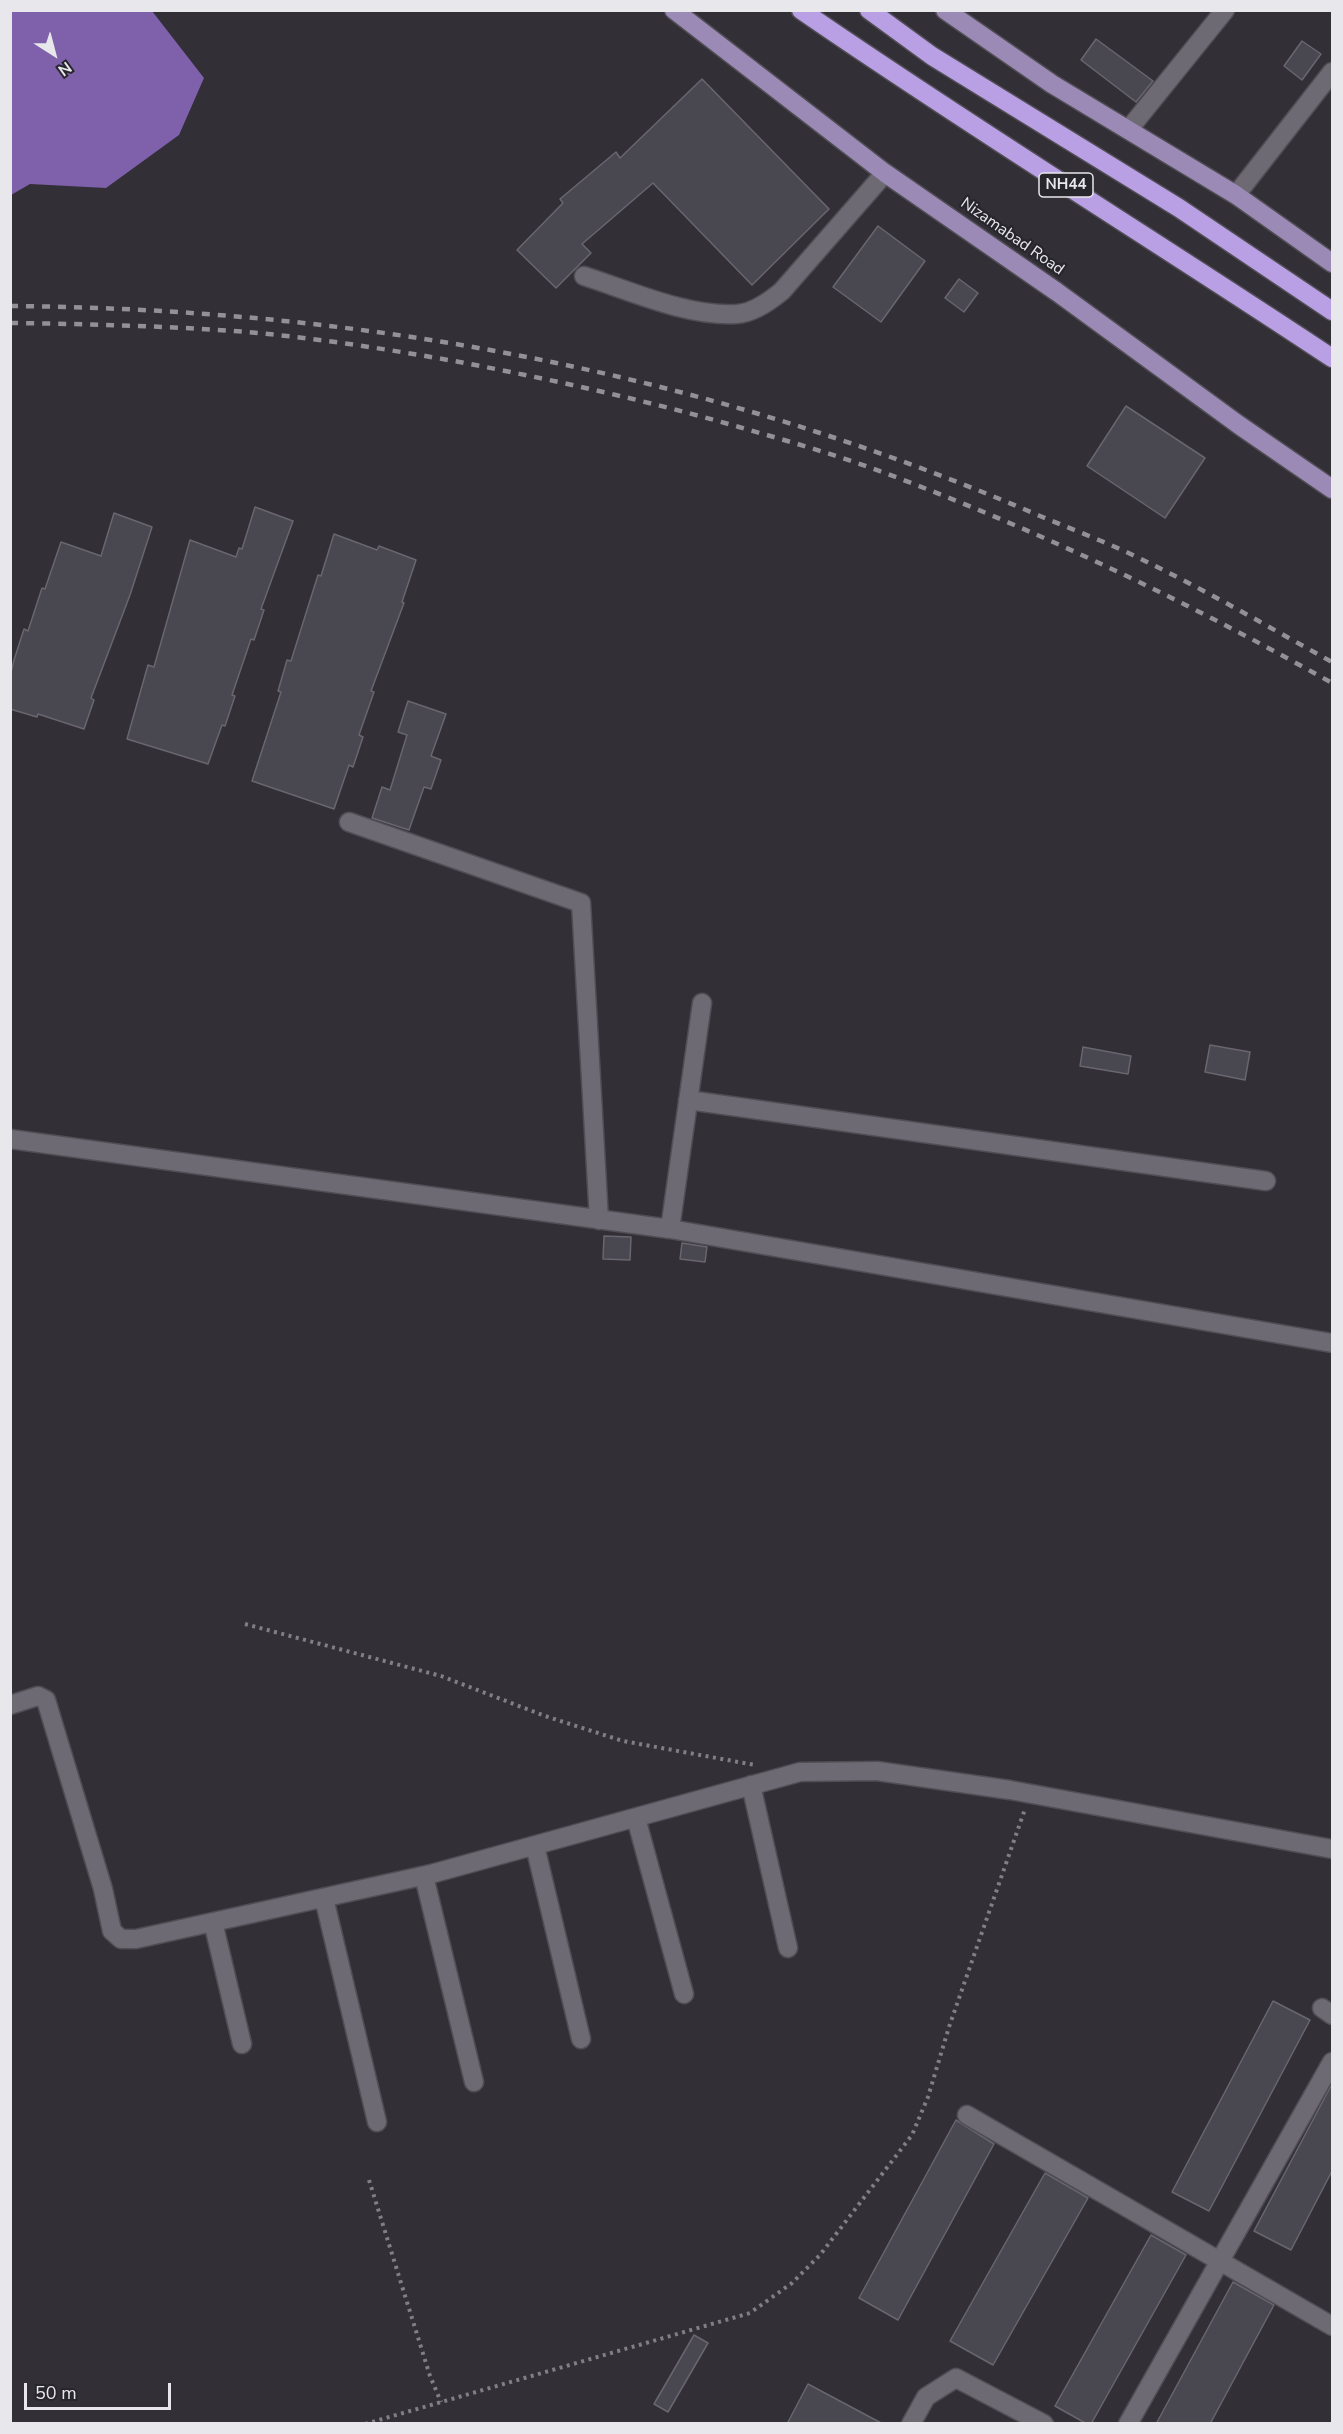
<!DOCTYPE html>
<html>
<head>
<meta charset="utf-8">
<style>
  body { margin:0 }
  #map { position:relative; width:1343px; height:2434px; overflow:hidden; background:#322f37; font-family:"Nunito Sans",sans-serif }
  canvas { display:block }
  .frame { position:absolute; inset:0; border:12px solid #e8e7ec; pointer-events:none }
  .north { position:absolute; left:24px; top:24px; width:60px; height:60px; -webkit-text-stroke:4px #28262d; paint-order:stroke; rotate:144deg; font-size:16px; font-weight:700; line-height:24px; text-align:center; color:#e8e7ec }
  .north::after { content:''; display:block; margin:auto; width:21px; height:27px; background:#e8e7ec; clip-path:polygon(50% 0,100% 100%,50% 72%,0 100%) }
  .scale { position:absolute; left:24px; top:2383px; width:147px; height:27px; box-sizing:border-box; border:3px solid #e8e7ec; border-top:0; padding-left:8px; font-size:18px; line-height:21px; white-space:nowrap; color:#e8e7ec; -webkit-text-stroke:4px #28262d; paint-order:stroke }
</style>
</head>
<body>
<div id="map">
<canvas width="1343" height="2434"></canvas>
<div class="frame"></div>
<div class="north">N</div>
<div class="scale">50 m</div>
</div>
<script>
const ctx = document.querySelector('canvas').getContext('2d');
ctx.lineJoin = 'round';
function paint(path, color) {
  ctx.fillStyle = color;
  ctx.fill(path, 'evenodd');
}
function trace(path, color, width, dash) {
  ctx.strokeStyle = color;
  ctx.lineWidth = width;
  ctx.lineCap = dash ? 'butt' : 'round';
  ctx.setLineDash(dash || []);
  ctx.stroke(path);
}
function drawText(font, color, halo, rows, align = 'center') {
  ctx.font = font + ' "Nunito Sans",sans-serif';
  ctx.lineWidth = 4.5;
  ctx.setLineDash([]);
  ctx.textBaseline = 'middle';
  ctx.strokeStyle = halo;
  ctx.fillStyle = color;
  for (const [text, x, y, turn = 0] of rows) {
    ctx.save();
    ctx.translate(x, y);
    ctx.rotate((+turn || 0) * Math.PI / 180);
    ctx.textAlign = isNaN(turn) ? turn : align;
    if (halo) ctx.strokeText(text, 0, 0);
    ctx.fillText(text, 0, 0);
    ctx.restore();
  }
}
paint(new Path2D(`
  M11,10L152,11L204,78L179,135L106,188L30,184L11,195Z`), '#7f61ab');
const building = new Path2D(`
  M1096,39L1153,81L1136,102L1081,60Z
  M1302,41L1321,54L1302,80L1284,66Z
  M702,79L829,209L752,285L653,183L582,244L591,253L556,288L517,250L563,203L560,199L616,152L620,158Z
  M878,226L925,261L881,322L833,287Z
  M959,279L978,293L964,312L945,298Z
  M1126,406L1205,458L1165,518L1087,466Z
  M255,507L293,521L261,609L264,610L254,640L251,639L232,695L235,696L225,726L222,725L208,764L127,739L148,665L154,667L190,540L236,557L239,548L242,549Z
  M114,513L152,527L130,595L91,698L94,700L84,729L38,714L37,717L10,709V677L14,660L24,629L28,631L42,588L45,589L61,542L101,556Z
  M334,534L377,550L379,546L416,560L402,602L404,603L371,691L374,692L359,735L363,737L353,767L349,765L334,809L252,781L281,692L278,691L287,660L291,661L318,575L321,576Z
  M408,701L446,714L431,756L441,760L431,789L424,787L409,830L372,818L382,787L390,790L407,735L398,732Z
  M1210,1045L1250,1052L1245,1080L1205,1072Z
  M1083,1047L1131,1056L1128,1074L1080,1066Z
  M604,1236L631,1237L630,1260L603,1259Z
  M682,1243L707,1247L705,1262L680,1259Z
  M1273,2001L1310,2020L1209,2211L1172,2192Z
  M1332,2084V2171L1291,2250L1254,2231Z
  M956,2120L994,2144L898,2320L859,2298Z
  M1045,2173L1088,2198L993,2365L950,2341Z
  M1151,2235L1186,2255L1091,2424H1087L1055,2406Z
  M1233,2282L1274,2305L1210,2424H1156Z
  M694,2335L708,2343L668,2412L654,2404Z
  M808,2384L883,2424H787Z`);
paint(building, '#49474f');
trace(building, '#69666f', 1.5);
const minor = new Path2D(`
  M1129,129L1225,10
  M1236,195L1332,72
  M584,276C631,291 687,317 737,314C752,313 770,301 782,291L885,173
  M349,822L581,903L599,1220
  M688,1100L1266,1181
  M10,1139L670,1229L1332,1343
  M670,1229L702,1003
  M10,1705L38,1696L46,1700L103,1889L112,1931L121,1939H136L431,1874L800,1772L877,1771L1010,1790L1332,1849
  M751,1785L788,1948
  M636,1818L684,1994
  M535,1846L581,2039
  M424,1876L474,2082
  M324,1898L377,2122
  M213,1922L242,2044
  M1322,2008L1332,2015
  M967,2115L1332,2326
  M911,2424L926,2397L956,2378L1044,2424
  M1128,2424L1332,2062`);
const major = new Path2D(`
  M674,10L885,173L1057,292L1239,425L1332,489
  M945,10L1052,84L1236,195L1332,263`);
const highway = new Path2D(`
  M801,10C975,130 1156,241 1332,358
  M869,10L932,56L1179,208L1332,311`);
trace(minor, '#504d54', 21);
trace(major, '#504d54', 21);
trace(highway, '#504d54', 21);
trace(new Path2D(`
  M245,1624L441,1676L545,1716L623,1741L755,1765
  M369,2180L430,2376L441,2402
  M365,2424L750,2313L792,2283L820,2255L912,2135L928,2097L949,2027L1025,1809`), '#817f86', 4, [3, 4.5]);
trace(minor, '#6d6a73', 18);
trace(major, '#9b8ab6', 18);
trace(highway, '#b99fe3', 18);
trace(new Path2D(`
  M10,306C369,309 711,374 1040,516C1076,531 1114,545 1149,563C1211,593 1272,629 1332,662
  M10,323C90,324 168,326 247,332C316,338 386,349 454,361C550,379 645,400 739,427C788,441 837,455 885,473C1040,531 1188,602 1332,683`), '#939198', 4.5, [8, 8]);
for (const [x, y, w] of [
  [1066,185,54]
]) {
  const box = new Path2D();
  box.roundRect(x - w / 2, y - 12, w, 24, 4.5);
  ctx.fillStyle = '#28262d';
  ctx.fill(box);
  trace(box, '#e8e7ec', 1.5);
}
drawText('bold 15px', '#e8e7ec', null, [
  ["NH44",1066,185]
]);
drawText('16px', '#e8e7ec', '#28262d', [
  ["Nizamabad Road",1012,237,35]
]);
</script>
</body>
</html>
